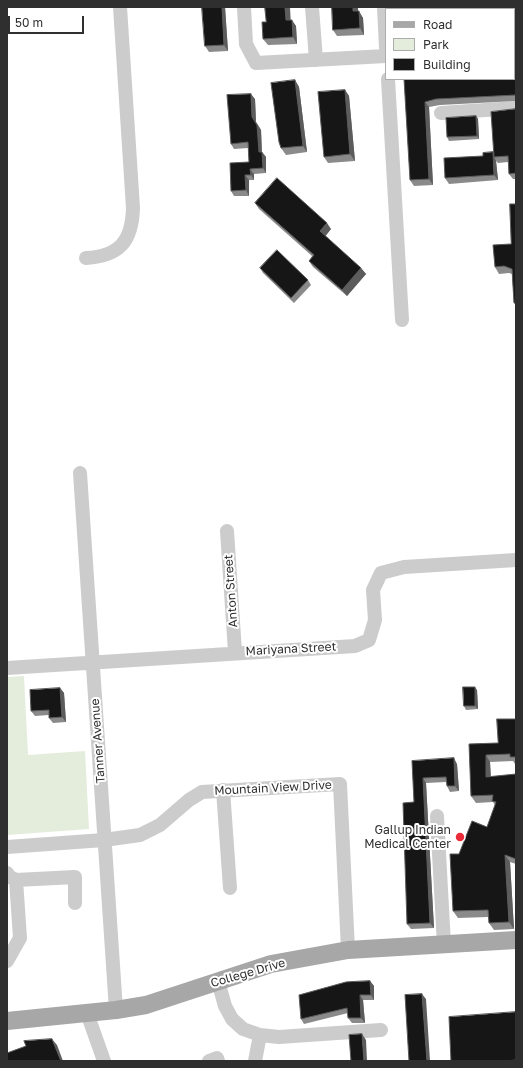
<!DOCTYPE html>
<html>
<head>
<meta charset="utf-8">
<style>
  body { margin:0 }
  #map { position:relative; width:523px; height:1068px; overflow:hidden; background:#fff; font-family:"Golos Text",sans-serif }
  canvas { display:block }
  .frame { position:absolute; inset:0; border:8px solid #2f2f2f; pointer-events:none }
  .legend { position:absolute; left:385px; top:8px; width:130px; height:72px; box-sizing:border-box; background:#fff; border:1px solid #acacac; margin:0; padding:5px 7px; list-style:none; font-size:12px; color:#2f2f2f }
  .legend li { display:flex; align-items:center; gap:8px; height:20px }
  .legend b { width:20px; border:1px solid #acacac }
  .scale { position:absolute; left:8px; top:16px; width:76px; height:18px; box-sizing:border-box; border:2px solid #2f2f2f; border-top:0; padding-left:5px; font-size:12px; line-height:14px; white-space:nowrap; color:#2f2f2f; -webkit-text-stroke:3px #fff; paint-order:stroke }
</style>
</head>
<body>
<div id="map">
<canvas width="523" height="1068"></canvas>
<div class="frame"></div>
<ul class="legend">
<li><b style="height:5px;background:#a7a7a7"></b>Road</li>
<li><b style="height:11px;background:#e4ecdc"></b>Park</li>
<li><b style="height:11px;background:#161616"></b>Building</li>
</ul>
<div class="scale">50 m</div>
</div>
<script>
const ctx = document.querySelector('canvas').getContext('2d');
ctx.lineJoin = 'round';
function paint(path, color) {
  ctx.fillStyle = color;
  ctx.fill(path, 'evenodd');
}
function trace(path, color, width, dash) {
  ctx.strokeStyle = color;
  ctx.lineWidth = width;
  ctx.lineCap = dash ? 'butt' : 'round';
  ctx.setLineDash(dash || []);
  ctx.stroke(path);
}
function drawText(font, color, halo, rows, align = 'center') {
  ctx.font = font + ' "Golos Text",sans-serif';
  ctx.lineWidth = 4;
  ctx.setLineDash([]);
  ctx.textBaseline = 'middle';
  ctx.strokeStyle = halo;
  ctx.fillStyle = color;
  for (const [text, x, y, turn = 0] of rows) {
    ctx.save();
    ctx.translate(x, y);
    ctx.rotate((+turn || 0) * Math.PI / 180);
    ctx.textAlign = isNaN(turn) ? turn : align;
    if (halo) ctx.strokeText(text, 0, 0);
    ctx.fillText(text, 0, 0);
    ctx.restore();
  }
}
paint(new Path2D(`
  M24,676L28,755L85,751L89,829L7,835V677Z`), '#e4ecdc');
trace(new Path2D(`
  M244,7L246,44L256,63L386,56
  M312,7L316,60
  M384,7L386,48
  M514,15H516
  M388,79L402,320
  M441,113L516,108
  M86,258C120,256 132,241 133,208L120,7
  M80,473L116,1010
  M227,531L235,652
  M7,668L355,646L369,640L375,620L373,590L381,573L404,567L516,560
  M223,790L230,888
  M437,816L444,945
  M7,847L104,840L140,835L160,825L189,800L202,792L340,784L348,950
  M7,873L10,877L16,880L75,877V903
  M7,961L20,938L16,880
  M218,981L225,1006L232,1019L243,1029L260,1035L279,1037L381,1030
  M87,1013L104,1061
  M209,1061L217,1058L218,1061
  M255,1061L260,1035`), '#ccc', 14);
trace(new Path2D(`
  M7,1021L116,1010L146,1005L271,964L348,950L516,940`), '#a7a7a7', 18);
paint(new Path2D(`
  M202,7H225L228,51L209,52L205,46Z
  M290,7V20L296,26L297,44L268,45L263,39L266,22Z
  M332,7H358V11L363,18L364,35L337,36L333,30Z
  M516,27V101L440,105L429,107L433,185L414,186L410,180L404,79Z
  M295,80L299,87L307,152L286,155L281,148Z
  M345,90L349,96L355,161L328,163L324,157Z
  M255,99L256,122L261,130L262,152L266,157V173L254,174V180H249V196H234L231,191L249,162L248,148L234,149L231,144Z
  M516,109V179H513L509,174L508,162L498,163L496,161L498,180L449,184L445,178L483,156L493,152L494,154Z
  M476,116L478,119L479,139L449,141L447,137Z
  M255,203L331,229L325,236L361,268L366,274L347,296L313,267L309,261L312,256L259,209Z
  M516,204V305L514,303L512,274L509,273L499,274L495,267L511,244Z
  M260,268L308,280L311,285L294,303L263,273Z
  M60,688L64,693L66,722L53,723L49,718V715L35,716L31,711Z
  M477,690L478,709L466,710L464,706Z
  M516,719V764H515L513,761L490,762L491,777L516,774V864L510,862L514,929L494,930L489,923L488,917L458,918L453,911L459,854L487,827L495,805L493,802L476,803L471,796L469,744L498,743Z
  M412,761L457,764L459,791L450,792L447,786L446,782L426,783L434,928L411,929L407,924L414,802Z
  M370,981L374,986V1000H363L365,1023H352L348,1018V1013L304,1024L301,1019Z`), '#8a8a8a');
paint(new Path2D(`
  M222,7H225L228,51L224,45Z
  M285,7H290L291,27L286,20Z
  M353,7H358V18L353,11Z
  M359,11L363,18L364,35L360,28Z
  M292,20L296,26L297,44L293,37Z
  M295,80L299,87L307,152L303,146Z
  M345,90L349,96L355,161L350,154Z
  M251,94L255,99L256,122L261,130L262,157L259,152L252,117Z
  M425,102L429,107L433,185L429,179Z
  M476,116L478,119L479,139L477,136Z
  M262,152L266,157V173L263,168Z
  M493,152L496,157H494L496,161L498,180L494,175Z
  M250,169L254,174V180L251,175Z
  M245,175L249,180V196L246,190Z
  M327,223L331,229L324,238L320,231Z
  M361,268L366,274L347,296L342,290Z
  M475,687L477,690L478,709L475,706Z
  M60,688L64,693L66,722L62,717Z
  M486,755L490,762L491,784L486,777Z
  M454,758L457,764L459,791L455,786Z
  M423,778L426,783L434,928L430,923Z
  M505,855L510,862L514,929L509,922Z
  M370,981L374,986V1000L371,995Z
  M422,994L426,999L430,1061H427Z
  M360,995L363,1000L365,1023L361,1018Z
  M362,1034L366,1040L367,1061H364Z
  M52,1039L57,1045L63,1061H61Z`), '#5c5c5c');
const building = new Path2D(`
  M202,7H222L224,45L205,46Z
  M265,7H285L286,20H292L293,37L263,39L262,22H266Z
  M332,7H353V11H359L360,28L333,30Z
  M514,27H516V95L436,99L425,102L429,179L410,180L404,79H514Z
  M295,80L303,146L281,148L279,142L271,83Z
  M345,90L350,154L324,157L318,92Z
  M251,94L252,117L257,125L259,152H262L263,168L250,169L251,175H245L246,190L231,191L230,163L249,162L248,142L231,144L227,95Z
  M516,109V173L509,174L508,156L494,157L491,112Z
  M476,116L477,136L447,137L446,118Z
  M493,152L494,175L445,178L444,158L483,156V153Z
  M277,178L327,223L320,231L361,268L342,290L309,261L314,255L255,203Z
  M510,204H516V303H514L512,269L504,266L495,267L493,245L511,244Z
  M277,250L308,280L291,298L260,268Z
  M463,687H475V706H464Z
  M60,688L62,717L49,718V710L31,711L30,690Z
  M497,719H516V757H510V754L486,755V777L516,774V859L505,855L509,922L489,923L488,910L453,911L450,854H459L472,821L487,827L496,802L492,801L493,795L471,796L469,744L498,743Z
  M454,758L455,786H447L446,777L423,778L430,923L407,924L403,803L414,802L412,761Z
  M370,981L371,995H360L361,1018H348L347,1008L301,1019L299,995L346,982Z
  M422,994L427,1061H409L405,995Z
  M516,1012V1060L505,1061H451L449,1017Z
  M362,1034L364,1061H351L349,1035Z
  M52,1039L61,1061H7V1053L26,1046L24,1041Z`);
paint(building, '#161616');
trace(building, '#5c5c5c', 1);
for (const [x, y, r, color] of [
  [460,837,5,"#eb2b37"]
]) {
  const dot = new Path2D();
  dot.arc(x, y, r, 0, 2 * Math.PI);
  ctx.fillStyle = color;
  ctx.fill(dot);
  trace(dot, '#fff', 1.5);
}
drawText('12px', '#2f2f2f', '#fff', [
  ["Anton Street",231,591,-94],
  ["Mariyana Street",291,649,-3],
  ["Tanner Avenue",98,741,-94],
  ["Mountain View Drive",273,788,-3],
  ["College Drive",248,973,-16]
]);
drawText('12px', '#2f2f2f', '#fff', [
  ["Gallup Indian",451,830],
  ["Medical Center",451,844]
], 'right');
</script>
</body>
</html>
